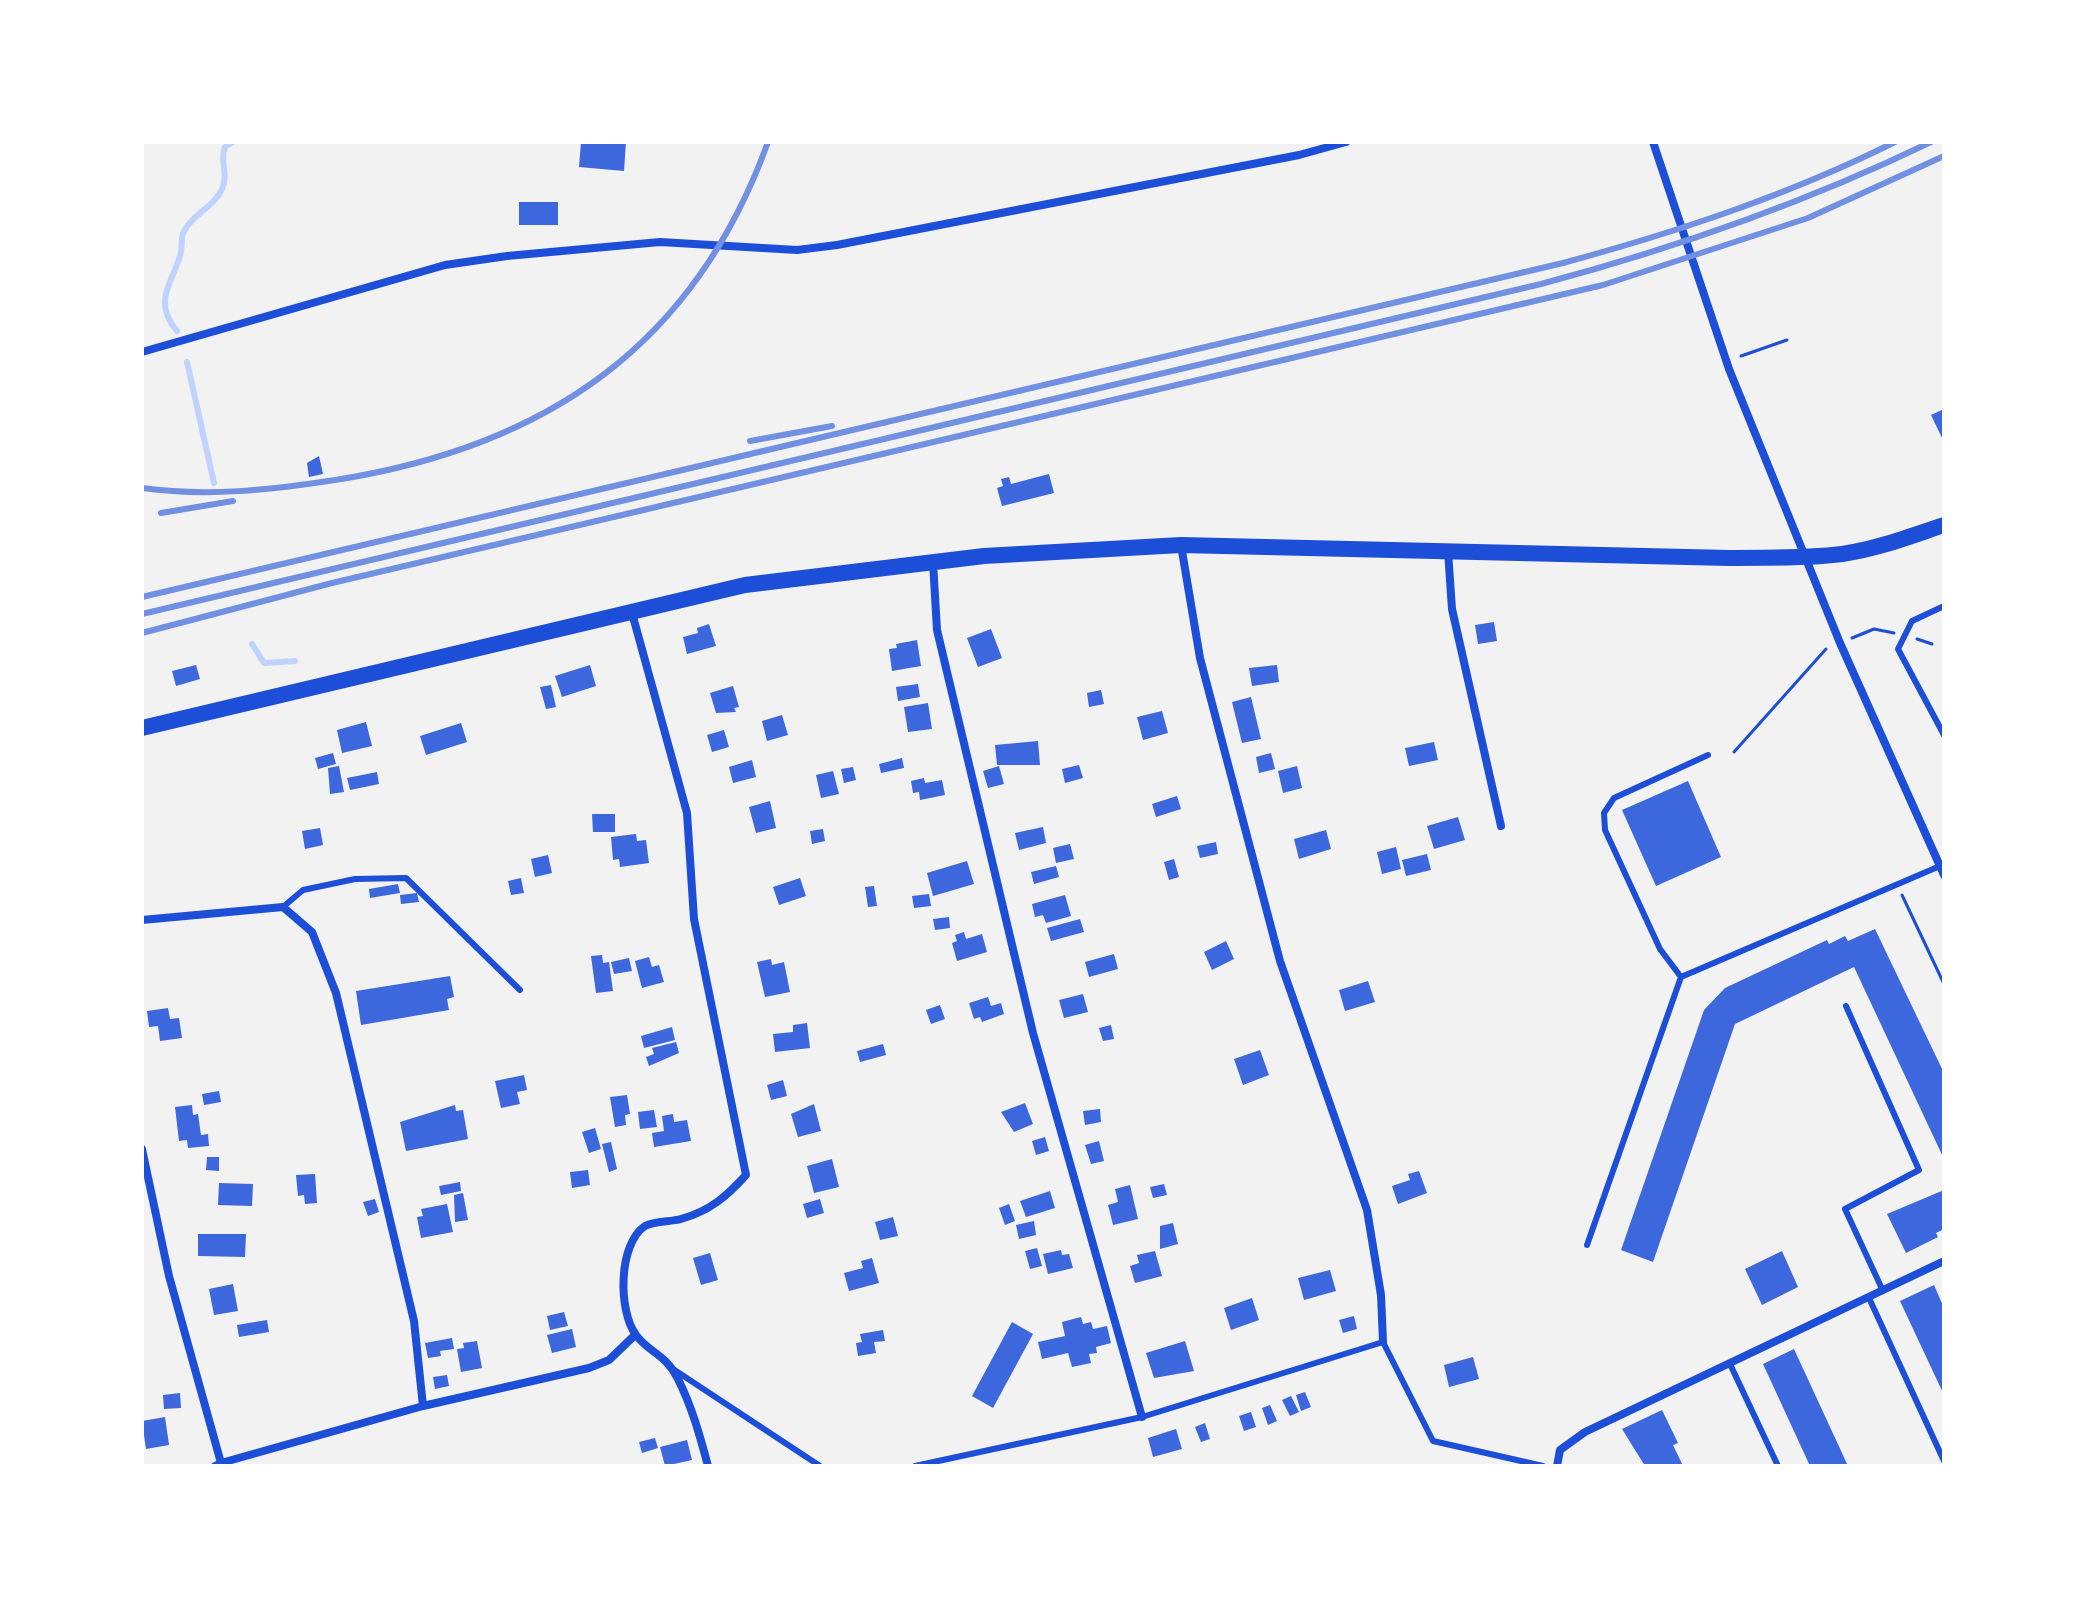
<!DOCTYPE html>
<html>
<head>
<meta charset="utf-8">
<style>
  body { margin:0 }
  #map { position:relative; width:2086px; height:1608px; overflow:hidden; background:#f2f2f2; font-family:"Work Sans",sans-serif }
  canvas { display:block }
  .frame { position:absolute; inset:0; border:144px solid #fff; pointer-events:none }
</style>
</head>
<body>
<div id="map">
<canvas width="2086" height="1608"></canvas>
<div class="frame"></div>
</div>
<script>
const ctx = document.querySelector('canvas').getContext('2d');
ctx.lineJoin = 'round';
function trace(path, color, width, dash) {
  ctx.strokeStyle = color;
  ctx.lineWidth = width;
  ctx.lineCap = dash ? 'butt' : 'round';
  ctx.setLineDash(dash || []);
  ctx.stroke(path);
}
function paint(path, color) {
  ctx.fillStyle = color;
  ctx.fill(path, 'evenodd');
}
trace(new Path2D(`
  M177,331C152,302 172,283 180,256C183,248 180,238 184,231C193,214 214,207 222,189C229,173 219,161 225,147L233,142
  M187,362L214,483
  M252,644L264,663L295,661`), '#bfd3fe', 6);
paint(new Path2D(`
  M581,142H626L624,171L579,167Z
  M519,202H558V225H519Z
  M1944,409V442L1931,415Z
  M319,456L323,474L309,477L307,463Z
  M1049,474L1054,493L1002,506L997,488L1003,486L1001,479L1009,477L1011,484Z
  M1494,622L1497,641L1478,644L1475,625Z
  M709,624L716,646L687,654L683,637L698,633L697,628Z
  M991,629L1002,658L978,667L967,638Z
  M917,640L921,666L892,671L889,649L897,648L896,644Z
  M196,665L200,679L176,686L172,671Z
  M590,665L596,686L562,697L555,676Z
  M1277,665L1279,682L1252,686L1249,668Z
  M918,684L920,697L898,701L896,687Z
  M551,685L556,707L546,709L540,687Z
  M733,686L739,707L734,708L736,712L716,713L710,693Z
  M1101,690L1104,704L1089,707L1087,693Z
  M1251,697L1261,739L1242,743L1232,702Z
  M928,703L932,729L908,732L904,707Z
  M1162,711L1168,733L1143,740L1137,717Z
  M782,715L788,735L767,741L762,721Z
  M366,722L372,746L342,753L337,730Z
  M461,723L467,742L426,755L420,736Z
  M724,730L729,747L712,752L707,735Z
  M1038,741L1040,765H997L995,745Z
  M1434,742L1438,760L1409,766L1405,748Z
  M333,753L336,764L318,769L315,758Z
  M1271,753L1275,769L1259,773L1256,757Z
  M902,758L904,768L881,773L879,764Z
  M752,760L756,777L733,783L729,767Z
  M1079,765L1083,778L1065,783L1062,769Z
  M339,766L344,792L330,794L328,768Z
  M999,766L1004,784L988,788L983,771Z
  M1297,766L1302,788L1283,793L1278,771Z
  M853,767L856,780L844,783L841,769Z
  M833,771L839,794L821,798L816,775Z
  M377,772L379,784L350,790L347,778Z
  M924,778L925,783L942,780L945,795L920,800L919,792L913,793L911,781Z
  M1688,781L1721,857L1656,886L1622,810Z
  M1177,796L1181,809L1156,817L1152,804Z
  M770,801L776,828L756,833L749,807Z
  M592,814H615V832H593Z
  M1458,817L1465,840L1434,849L1427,826Z
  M1043,827L1046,843L1019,850L1015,833Z
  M320,828L323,845L305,849L302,831Z
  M823,829L825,841L812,844L810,831Z
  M1326,830L1331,849L1299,859L1294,839Z
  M636,834L637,841L646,840L649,863L620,867L619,859L613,860L611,837Z
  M1216,842L1218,854L1200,858L1197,846Z
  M1070,844L1074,859L1056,863L1053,848Z
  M1396,847L1401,869L1382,874L1377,852Z
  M1427,854L1431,870L1406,876L1402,860Z
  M548,855L552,873L535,877L531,859Z
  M1174,859L1179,877L1169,880L1164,862Z
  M967,861L974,884L933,896L927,873Z
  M1056,866L1059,877L1034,884L1031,872Z
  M521,878L524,893L511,895L508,881Z
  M800,878L806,896L779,905L773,887Z
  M398,884L400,893L370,898L369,889Z
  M874,886L877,906L868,907L865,887Z
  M417,893L419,902L401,904L400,895Z
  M929,894L931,906L914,908L912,896Z
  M1065,895L1071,916L1046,923L1043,915L1035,917L1032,904Z
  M949,917L950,928L935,930L933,919Z
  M1080,919L1084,932L1051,941L1047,928Z
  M1875,929L1944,1073V1159L1854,967L1735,1024L1653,1262L1621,1250L1704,1010L1725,988L1827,940L1829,944L1845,936L1848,941Z
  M964,932L966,939L982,934L987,952L957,961L952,943L957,941L955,935Z
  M1226,941L1234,959L1212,970L1204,952Z
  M1114,954L1118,969L1089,977L1085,962Z
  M602,955L603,963L609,962L613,991L596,993L591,956Z
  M649,957L652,967L659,965L664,982L642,988L635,961Z
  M629,958L632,971L614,974L611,962Z
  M771,959L772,965L784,962L790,992L765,997L757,962Z
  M450,976L454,997L447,999L449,1010L361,1025L356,991Z
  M1368,981L1375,1002L1345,1011L1339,990Z
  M1083,994L1088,1012L1064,1018L1059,1000Z
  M988,997L991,1006L1001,1003L1004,1014L982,1022L980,1017L974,1019L969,1003Z
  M940,1005L945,1019L931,1024L926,1010Z
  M168,1008L170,1019L179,1018L182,1038L160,1041L158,1026L149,1027L147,1011Z
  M807,1023L810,1048L775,1052L773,1034L793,1032V1025Z
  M1111,1025L1114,1039L1103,1041L1099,1028Z
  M672,1027L675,1040L644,1048L641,1036Z
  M676,1042L679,1053L649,1066L646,1057L654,1054L652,1048Z
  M883,1044L886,1055L860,1062L857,1051Z
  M1260,1050L1269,1075L1243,1085L1234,1059Z
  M524,1075L527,1090L517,1092L520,1104L501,1108L495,1081Z
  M783,1080L787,1096L771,1100L767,1085Z
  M219,1091L221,1102L204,1105L202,1094Z
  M627,1095L630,1114L625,1115L626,1125L615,1127L610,1097Z
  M1025,1103L1033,1124L1014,1132L1001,1112Z
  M814,1104L821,1131L798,1137L791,1114Z
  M192,1105L193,1115L198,1114L201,1135L208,1134L209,1146L188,1148L187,1140L179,1141L175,1107Z
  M455,1105L456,1111L463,1110L468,1139L406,1151L400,1122Z
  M1100,1109L1101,1122L1085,1125L1083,1111Z
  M654,1110L657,1127L640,1129L638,1112Z
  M673,1114L674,1122L687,1120L691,1141L654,1147L652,1133L664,1131L662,1116Z
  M595,1128L601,1149L589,1153L582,1132Z
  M1045,1137L1049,1151L1036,1155L1032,1141Z
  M1099,1141L1104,1161L1091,1164L1085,1145Z
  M611,1142L617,1169L609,1172L602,1144Z
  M207,1157H219V1171L206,1170Z
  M832,1159L839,1187L814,1193L807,1166Z
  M588,1170L590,1185L572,1188L570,1172Z
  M1419,1171L1427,1193L1398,1204L1392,1186L1410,1180L1408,1174Z
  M315,1174L317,1203L305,1204L304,1195L298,1196L296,1175Z
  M460,1182L461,1191L441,1195L439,1186Z
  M219,1183L253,1184L252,1206L218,1205Z
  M1164,1184L1167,1195L1153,1198L1150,1187Z
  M1130,1185L1138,1219L1113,1225L1108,1205L1118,1202L1115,1189Z
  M1944,1190V1229L1936,1233L1938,1237L1906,1253L1887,1214Z
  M1050,1191L1055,1208L1026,1217L1020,1201Z
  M463,1193L468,1220L455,1222L454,1195Z
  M375,1199L379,1212L368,1216L363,1202Z
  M820,1199L824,1213L807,1218L803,1204Z
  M447,1204L453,1232L421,1238L417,1217L423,1216L421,1209Z
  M1009,1204L1015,1221L1005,1225L999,1208Z
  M893,1217L898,1236L880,1240L875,1222Z
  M1034,1221L1036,1235L1019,1239L1016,1225Z
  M1173,1223L1178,1244L1160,1249V1226Z
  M198,1234H246L245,1257L198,1256Z
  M1037,1248L1042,1266L1030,1269L1025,1251Z
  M1061,1250L1062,1255L1069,1254L1073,1268L1048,1274L1043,1254Z
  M1155,1251L1162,1276L1135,1283L1130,1266L1139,1263L1137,1255Z
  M1782,1251L1798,1287L1762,1305L1745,1269Z
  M710,1253L718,1280L701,1285L693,1258Z
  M872,1258L879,1283L849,1291L844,1273L863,1268L861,1261Z
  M1330,1270L1336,1291L1304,1300L1298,1278Z
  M233,1284L238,1311L214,1315L209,1289Z
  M1934,1285L1944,1308V1395L1900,1301Z
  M1252,1298L1259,1320L1231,1330L1224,1308Z
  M564,1312L568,1326L550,1330L547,1316Z
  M1354,1316L1357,1329L1343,1333L1339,1320Z
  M1081,1317L1083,1324L1091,1322L1093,1329L1107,1326L1111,1343L1096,1347L1097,1353L1089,1354L1091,1363L1072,1367L1068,1353L1042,1359L1038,1342L1065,1336L1062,1322Z
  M267,1320L269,1332L239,1337L237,1325Z
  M1012,1322L1033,1334L993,1408L972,1396Z
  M572,1329L576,1347L552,1353L547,1335Z
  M883,1330L885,1341L874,1342L876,1353L858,1356L856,1343L862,1342L860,1334Z
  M452,1338L454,1349L440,1351L441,1356L428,1358L425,1343Z
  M477,1341L482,1368L461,1372L457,1349L464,1348L463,1343Z
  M1185,1341L1194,1371L1154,1378L1146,1353Z
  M1794,1349L1848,1466H1810L1763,1364Z
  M1473,1357L1479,1379L1449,1387L1444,1365Z
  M447,1375L449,1386L435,1389L433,1377Z
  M1305,1392L1311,1407L1301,1411L1296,1395Z
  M180,1393L181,1408L164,1409L163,1395Z
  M1291,1396L1299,1412L1290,1416L1282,1400Z
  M1270,1405L1277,1421L1268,1425L1262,1408Z
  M1662,1410L1678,1443L1673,1445L1683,1466H1645L1622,1429Z
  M1251,1412L1256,1427L1244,1431L1239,1416Z
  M165,1417L169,1445L146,1449L142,1421Z
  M1205,1423L1210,1439L1201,1442L1195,1427Z
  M1176,1429L1182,1449L1153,1457L1148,1438Z
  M655,1438L658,1448L642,1453L639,1442Z
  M687,1440L692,1460L665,1466L660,1447Z`), '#3d67dc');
trace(new Path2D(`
  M1741,356L1787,340
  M1852,638L1874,629L1894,633
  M1917,639L1932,644
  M1734,752L1826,649
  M1902,895L1944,984`), '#1d4ed8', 3);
trace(new Path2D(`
  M1944,606L1912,621L1898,649L1944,735
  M283,907L303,890L355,879L406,878L520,990
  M1681,977L1660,949L1605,830L1604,813L1614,798L1708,755
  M1846,1006L1919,1170L1845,1209L1883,1291
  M1587,1245L1681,977L1940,866
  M1869,1298L1944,1461
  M1730,1364L1778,1466
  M673,1369L820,1466
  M915,1466L1142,1417L1383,1342L1433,1441L1543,1466`), '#1d4ed8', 6);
trace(new Path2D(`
  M1653,142L1729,369L1840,643L1944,875
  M142,352L445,265L507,256L660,242L797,250L837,245L1299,155L1346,142
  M1181,545L1200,658L1280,961L1367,1210L1381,1295L1383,1342
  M1448,551L1452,609L1501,826
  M933,562L937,630L1033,1033L1142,1417
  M632,613L687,813L694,919L746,1175C727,1196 710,1211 681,1219C670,1222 655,1221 645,1226C618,1244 618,1311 636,1335C648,1352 666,1354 678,1379C692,1407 700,1436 708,1466
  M142,920L283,907L312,932L336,993L414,1321L423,1406
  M142,1149L169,1276L221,1463L215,1466
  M221,1463L423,1406L589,1368L609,1360L635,1335
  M1557,1466L1560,1450L1585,1432L1944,1261`), '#1d4ed8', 8);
trace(new Path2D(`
  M142,728L745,585L984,556L1181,545L1729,558C1766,557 1805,559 1842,554C1877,549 1911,536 1944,525`), '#1d4ed8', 16);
trace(new Path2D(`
  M750,441L832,426
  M142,488C207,497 270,490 335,480C545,447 694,347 768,142
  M161,513L233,501
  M142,597L1563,263C1677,232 1789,195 1895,142
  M142,614L1541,284C1676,248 1805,203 1931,142
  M142,633L332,583L1603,285L1808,218L1944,156`), '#7290e2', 6);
</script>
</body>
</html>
